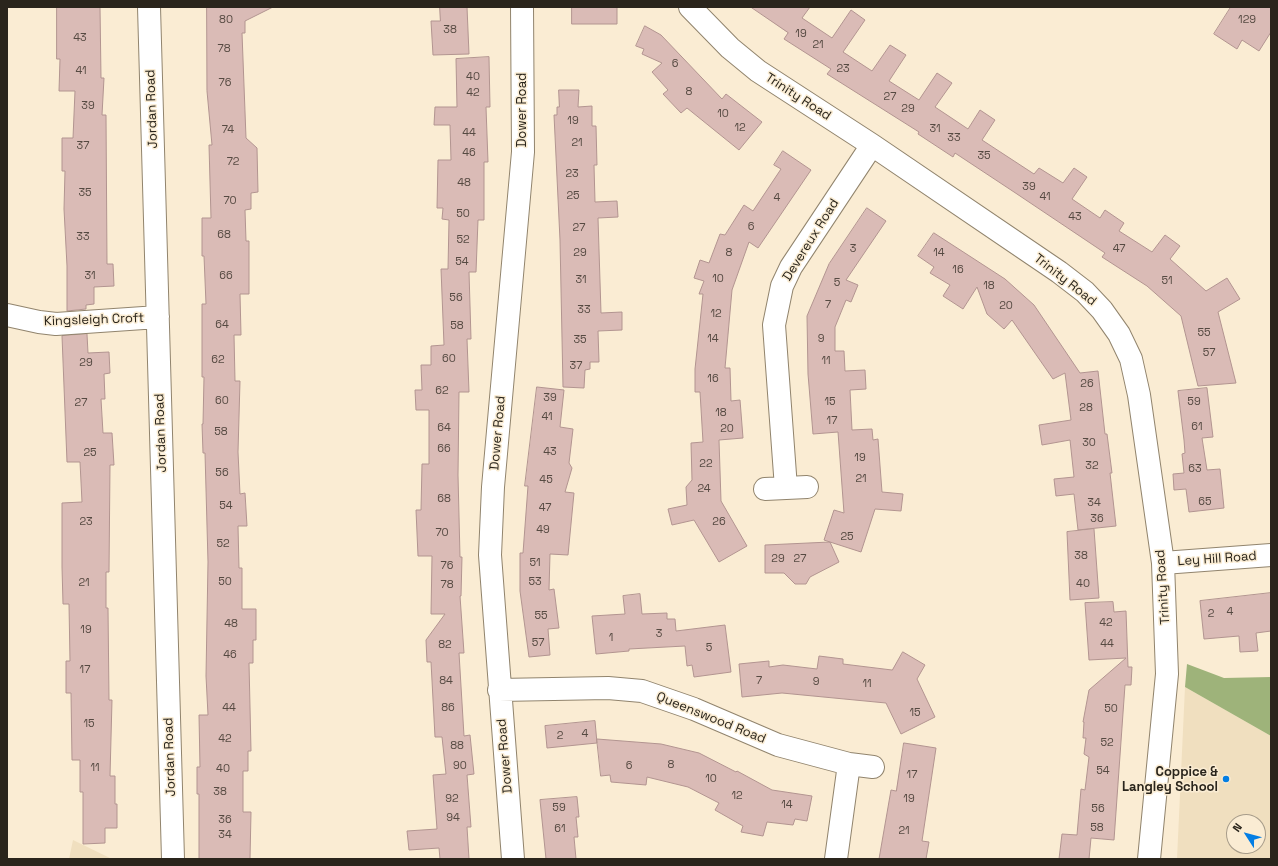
<!DOCTYPE html>
<html>
<head>
<meta charset="utf-8">
<style>
  body { margin:0 }
  #map { position:relative; width:1278px; height:866px; overflow:hidden; background:#faecd3; font-family:"Space Grotesk",sans-serif }
  canvas { display:block }
  .frame { position:absolute; inset:0; border:8px solid #2a251c; pointer-events:none }
  .north { position:absolute; left:1226px; top:814px; width:40px; height:40px; box-sizing:border-box; background:#faecd3; border:1px solid #a79c8a; border-radius:50%; rotate:306deg; font-size:11px; font-weight:700; line-height:16px; text-align:center; color:#2a251c }
  .north::after { content:''; display:block; margin:auto; width:14px; height:18px; background:#037ee4; clip-path:polygon(50% 0,100% 100%,50% 72%,0 100%) }
</style>
</head>
<body>
<div id="map">
<canvas width="1278" height="866"></canvas>
<div class="frame"></div>
<div class="north">N</div>
</div>
<script>
const ctx = document.querySelector('canvas').getContext('2d');
ctx.lineJoin = 'round';
function paint(path, color) {
  ctx.fillStyle = color;
  ctx.fill(path, 'evenodd');
}
function trace(path, color, width, dash) {
  ctx.strokeStyle = color;
  ctx.lineWidth = width;
  ctx.lineCap = dash ? 'butt' : 'round';
  ctx.setLineDash(dash || []);
  ctx.stroke(path);
}
function drawText(font, color, halo, rows, align = 'center') {
  ctx.font = font + ' "Space Grotesk",sans-serif';
  ctx.lineWidth = 3;
  ctx.setLineDash([]);
  ctx.textBaseline = 'middle';
  ctx.strokeStyle = halo;
  ctx.fillStyle = color;
  for (const [text, x, y, turn = 0] of rows) {
    ctx.save();
    ctx.translate(x, y);
    ctx.rotate((+turn || 0) * Math.PI / 180);
    ctx.textAlign = isNaN(turn) ? turn : align;
    if (halo) ctx.strokeText(text, 0, 0);
    ctx.fillText(text, 0, 0);
    ctx.restore();
  }
}
paint(new Path2D(`
  M1185,687L1271,736V859H1177ZM1234,822H1258V846H1234Z
  M73,840L112,859H69Z`), '#f0dfbf');
paint(new Path2D(`
  M1187,664L1224,678L1271,677V736L1185,687Z`), '#9eb37a');
const building = new Path2D(`
  M57,7H100L101,78H104L102,115H106L107,264H113L114,286L94,287V304L86,305V309L67,311V266L64,209L65,171H62V138H73L75,91H59L60,59H57Z
  M207,7H273L245,21V33H242L246,138L257,148L258,192L251,193V209L245,210L246,241H249V294H240L241,335H234L235,381H240L238,452L240,494L245,493L247,526H238L239,568H242V609H256V640H253V663H249L251,751H248V771H243V812H251L250,859H199V794H197V767H200L199,715H208L206,676L208,562L205,453H203L202,424H203L204,377H202V304H206L204,256H202V218H211L209,145H212L207,91Z
  M440,7H467L469,54L433,55L431,21H440Z
  M572,7H617V24H572Z
  M751,7H810L802,18L832,38L851,10L865,20L843,52L872,71L890,45L906,55L889,81L919,100L937,73L952,83L935,107L968,129L980,110L995,120L982,140L1034,174L1039,168L1063,183L1074,168L1087,177L1072,199L1100,218L1105,210L1124,223L1119,231L1152,252L1165,235L1180,246L1170,259L1206,291L1227,278L1240,299L1218,312L1236,383L1198,386L1181,316L1147,286L1102,257L1105,253L1014,192L955,153L953,157L918,134L919,132L827,74L831,69L784,39L788,33Z
  M1231,7H1271V32L1259,51L1242,40L1237,49L1214,34Z
  M645,26L661,35L722,99L726,94L762,122L739,150L687,108L681,113L663,94L668,90L652,72L662,63L642,54L644,49L636,46Z
  M489,57L490,107H486L488,162H484V220H478L476,272H469L471,339H467L469,392H459L458,475L460,557H462L461,596H460L464,653H459L464,736L470,735L474,774L467,775L471,827H467L469,859H440L439,848L409,850L407,831L437,829L433,775L446,774L442,737H435L431,662H427L426,640L445,614H431L432,556H418L416,510H421L422,464H429V410H416L415,390H422L421,365H431V346L444,345L441,269H448L449,220L442,219L443,208H437L438,160H451L450,125H434L435,107H457L456,59Z
  M559,90H579L578,107L592,106V126H596L597,165H594L595,202L617,201L618,217L598,218L601,313L622,312V330L598,331L599,362H590V369L585,370L584,388L563,387L560,240L554,115H557V107H559Z
  M783,151L811,170L758,248L749,242L732,290L725,368H730L731,401L740,400L743,438L719,440L721,501L747,546L719,562L694,520L672,525L668,509L687,505L686,487L692,480L691,443L703,442L700,392H695V369L703,294H699L704,281L694,278L700,260L709,263L720,234L725,235L744,205L753,211L781,169L774,165Z
  M867,208L886,221L846,280L858,285L851,302L846,300L835,327V351H844L845,371L865,370L866,389L850,390L852,430L872,429L873,440L878,439L882,492L903,494L901,511L875,509L861,552L830,542L839,562L810,577L806,584H795L784,573H765V545L830,542L824,540L834,510L844,513L838,432L813,434L808,374L807,316L829,264Z
  M934,233L1005,279L1034,305L1080,373L1098,371L1105,434H1107L1112,473H1110L1116,526L1078,530L1074,494L1056,496L1054,479L1074,477L1070,440L1042,445L1039,425L1071,420L1065,373L1053,379L1012,320L1004,329L987,314L977,287L963,309L943,296L950,285L930,273L934,267L918,256Z
  M87,334L88,353L109,352L110,373L104,374L105,399H101L103,433H112L114,465H110L109,572H106V608H108L109,700H112L110,776H115V804H117V828H105V843L83,844V792H80V760H72L71,693H66V661H70L69,604H63L62,567V503L82,502L80,462H67L62,336Z
  M537,387L564,390L560,427L573,429L569,463L572,468L565,492L574,493L568,555L550,554L549,590L554,589L559,628L548,629L550,655L529,657L520,591V553H523L528,486H525Z
  M1207,388L1213,437L1202,438L1207,470L1220,469L1224,508L1189,512L1186,489L1174,490L1173,474L1184,473L1182,454L1185,453L1184,440L1178,391Z
  M1094,529L1099,598L1070,600L1067,532Z
  M1271,593V631L1256,633L1258,651L1240,652L1239,636L1204,639L1200,601Z
  M640,594L642,614L667,613V619H675L676,631L725,625L731,672L694,677L692,665L687,666L685,646L629,649V651L596,654L592,616L625,614L623,596Z
  M1113,602L1114,612L1126,611L1128,667H1132L1131,685H1125L1114,840L1091,838L1089,859H1059L1062,834L1077,835L1081,789L1085,790L1089,757L1084,754L1086,738H1083L1084,722H1083L1089,690L1126,658L1089,660L1085,603Z
  M903,652L925,665L917,679L935,717L901,734L886,703L782,693L742,697L739,664L769,661V667L783,665L817,669L819,656L843,659V664L892,670Z
  M595,721L597,743L547,748L545,726Z
  M597,739L661,744L699,753L736,772L737,771L772,790L812,796L807,821L795,819L793,825L767,822L763,836L741,832L743,826L715,810L719,803L688,787L647,777L646,785L611,782L610,775L601,776Z
  M904,743L936,748L922,841L929,842L926,859H879L891,790L896,791Z
  M577,797L579,817H576L578,837H574L576,859H546L540,800Z`);
paint(building, '#dabbb6');
trace(building, '#b29490', 1);
const minor = new Path2D(`
  M149,7L173,859
  M690,7L730,48L758,71L872,145L1059,272L1085,292L1102,310L1119,334L1131,359L1139,395L1163,563L1167,674L1149,859
  M7,315L39,322L56,324L158,317
  M786,488L774,325L782,286L791,267L872,145
  M765,489L807,487
  M1163,563L1271,555
  M499,690L608,688L642,691L694,709L778,745L849,764L873,767
  M513,859L490,555L493,487L523,152L522,7
  M836,859L849,764`);
trace(minor, '#91846d', 24);
trace(minor, '#fff', 22);
for (const [x, y, r, color] of [
  [1226,779,4,"#037ee4"]
]) {
  const dot = new Path2D();
  dot.arc(x, y, r, 0, 2 * Math.PI);
  ctx.fillStyle = color;
  ctx.fill(dot);
  trace(dot, '#faecd3', 1.5);
}
drawText('11px', '#564a42', null, [
  ["80",226,20],
  ["129",1247,20],
  ["38",450,30],
  ["19",801,34],
  ["43",80,38],
  ["21",818,45],
  ["78",224,49],
  ["6",675,64],
  ["23",843,69],
  ["41",81,71],
  ["40",473,77],
  ["76",225,83],
  ["8",689,92],
  ["42",473,93],
  ["27",890,97],
  ["39",88,106],
  ["29",908,109],
  ["10",723,114],
  ["19",573,121],
  ["12",740,128],
  ["31",935,129],
  ["74",228,130],
  ["44",469,133],
  ["33",954,138],
  ["21",577,143],
  ["37",83,146],
  ["46",469,153],
  ["35",984,156],
  ["72",233,162],
  ["23",572,174],
  ["48",464,183],
  ["39",1029,187],
  ["35",85,193],
  ["25",573,196],
  ["41",1045,197],
  ["4",777,198],
  ["70",230,201],
  ["50",463,214],
  ["43",1075,217],
  ["6",751,227],
  ["27",579,228],
  ["68",224,235],
  ["33",83,237],
  ["52",463,240],
  ["3",853,249],
  ["47",1119,249],
  ["29",580,253],
  ["8",729,253],
  ["14",939,253],
  ["54",462,262],
  ["16",958,270],
  ["31",90,276],
  ["66",226,276],
  ["10",718,279],
  ["31",581,280],
  ["51",1167,281],
  ["5",837,283],
  ["18",989,286],
  ["56",456,298],
  ["7",828,305],
  ["20",1006,306],
  ["33",584,310],
  ["12",716,314],
  ["64",222,325],
  ["58",457,326],
  ["55",1204,333],
  ["14",713,339],
  ["9",821,339],
  ["35",580,340],
  ["57",1209,353],
  ["60",449,359],
  ["62",218,360],
  ["11",826,361],
  ["29",86,363],
  ["37",576,366],
  ["16",713,379],
  ["26",1087,384],
  ["62",442,391],
  ["39",550,398],
  ["60",222,401],
  ["15",830,402],
  ["59",1194,402],
  ["27",81,403],
  ["28",1086,408],
  ["18",721,413],
  ["41",547,417],
  ["17",832,421],
  ["61",1197,427],
  ["64",444,428],
  ["20",727,429],
  ["58",221,432],
  ["30",1089,443],
  ["66",444,449],
  ["43",550,452],
  ["25",90,453],
  ["19",860,458],
  ["22",706,464],
  ["32",1092,466],
  ["63",1195,469],
  ["56",222,473],
  ["21",861,479],
  ["45",546,480],
  ["24",704,489],
  ["68",444,499],
  ["65",1205,502],
  ["34",1094,503],
  ["54",226,506],
  ["47",545,508],
  ["36",1097,519],
  ["23",86,522],
  ["26",719,522],
  ["49",543,530],
  ["70",442,533],
  ["25",847,537],
  ["52",223,544],
  ["38",1081,556],
  ["29",778,559],
  ["27",800,559],
  ["51",535,563],
  ["76",447,566],
  ["50",225,582],
  ["53",535,582],
  ["21",84,583],
  ["40",1083,584],
  ["78",447,585],
  ["4",1230,612],
  ["2",1211,614],
  ["55",541,616],
  ["42",1106,623],
  ["48",231,624],
  ["19",86,630],
  ["3",659,634],
  ["1",611,638],
  ["57",538,643],
  ["44",1107,644],
  ["82",445,645],
  ["5",709,648],
  ["46",230,655],
  ["17",85,670],
  ["84",446,681],
  ["7",759,681],
  ["9",816,682],
  ["11",867,684],
  ["44",229,708],
  ["86",448,708],
  ["50",1111,709],
  ["15",915,713],
  ["15",89,724],
  ["4",585,734],
  ["2",560,736],
  ["42",225,739],
  ["52",1107,743],
  ["88",457,746],
  ["8",671,765],
  ["90",460,766],
  ["6",629,766],
  ["11",95,768],
  ["40",223,769],
  ["54",1103,771],
  ["17",912,775],
  ["10",711,779],
  ["38",220,792],
  ["12",737,796],
  ["92",452,799],
  ["19",909,799],
  ["14",787,805],
  ["59",559,808],
  ["56",1098,809],
  ["94",453,818],
  ["36",225,820],
  ["58",1097,828],
  ["61",560,829],
  ["21",904,831],
  ["34",225,835]
]);
drawText('13px', '#2a251c', '#faecd3', [
  ["Trinity Road",798,97,33],
  ["Jordan Road",152,109,-92],
  ["Dower Road",522,110,-90],
  ["Devereux Road",811,240,-58],
  ["Trinity Road",1065,280,38],
  ["Kingsleigh Croft",94,320,-2],
  ["Jordan Road",161,433,-92],
  ["Dower Road",498,433,-85],
  ["Ley Hill Road",1217,559,-4],
  ["Trinity Road",1163,587,-94],
  ["Queenswood Road",711,718,22],
  ["Dower Road",505,756,-95],
  ["Jordan Road",170,757,-92]
]);
drawText('bold 13px', '#2a251c', '#faecd3', [
  ["Coppice &",1218,772],
  ["Langley School",1218,787]
], 'right');
</script>
</body>
</html>
